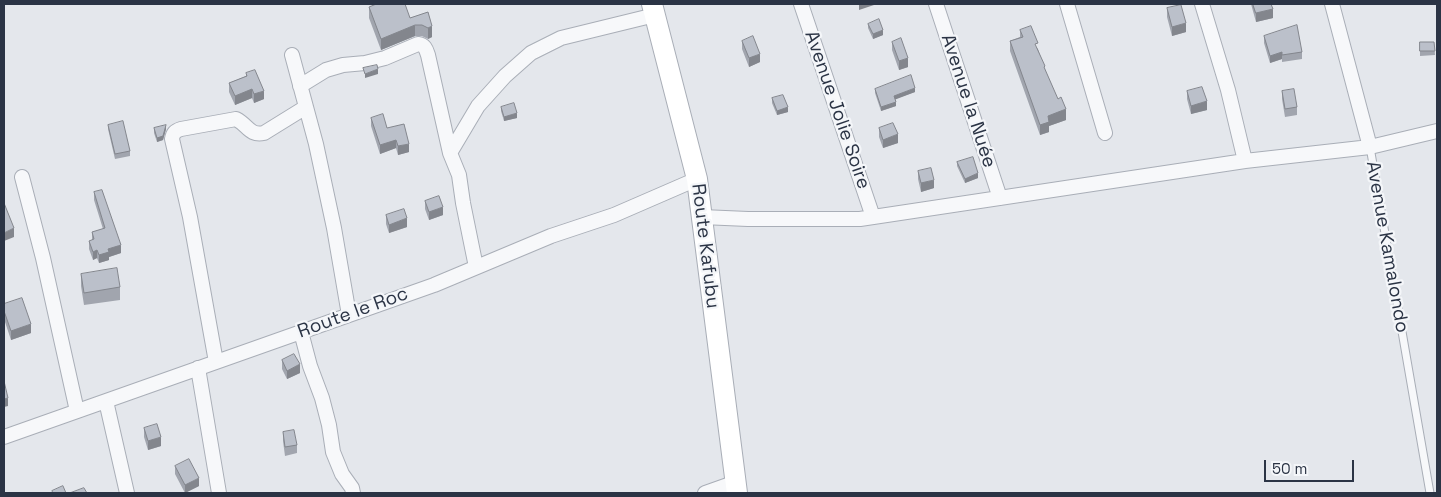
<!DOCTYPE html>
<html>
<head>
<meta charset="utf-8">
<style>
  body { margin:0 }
  #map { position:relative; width:1441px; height:497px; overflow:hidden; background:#e4e7ec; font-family:"Space Grotesk",sans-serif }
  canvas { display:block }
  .frame { position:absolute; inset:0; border:5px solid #2b3445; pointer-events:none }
  .scale { position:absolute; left:1264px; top:460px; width:90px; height:22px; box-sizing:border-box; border:2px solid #2b3445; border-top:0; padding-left:6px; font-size:15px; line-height:18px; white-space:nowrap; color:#2b3445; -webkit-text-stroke:4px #f4f6f9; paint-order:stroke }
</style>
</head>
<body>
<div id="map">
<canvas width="1441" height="497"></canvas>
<div class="frame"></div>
<div class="scale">50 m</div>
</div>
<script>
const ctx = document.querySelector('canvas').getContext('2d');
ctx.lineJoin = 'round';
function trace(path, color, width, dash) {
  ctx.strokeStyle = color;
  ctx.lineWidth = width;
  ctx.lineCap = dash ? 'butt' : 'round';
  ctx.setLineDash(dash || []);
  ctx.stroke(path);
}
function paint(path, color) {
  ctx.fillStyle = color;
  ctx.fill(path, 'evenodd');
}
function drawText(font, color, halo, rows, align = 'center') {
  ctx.font = font + ' "Space Grotesk",sans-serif';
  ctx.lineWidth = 4.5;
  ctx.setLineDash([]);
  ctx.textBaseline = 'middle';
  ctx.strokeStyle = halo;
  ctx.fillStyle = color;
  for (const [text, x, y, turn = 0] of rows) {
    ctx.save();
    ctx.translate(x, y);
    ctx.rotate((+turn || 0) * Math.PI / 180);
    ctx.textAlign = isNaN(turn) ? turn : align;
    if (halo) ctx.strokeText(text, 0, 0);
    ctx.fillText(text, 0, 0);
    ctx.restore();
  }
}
const service = new Path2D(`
  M1370,147L1430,493`);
const minor = new Path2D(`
  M801,4L873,217
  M936,4L1000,198
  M1067,4L1105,133
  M1202,4L1228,90L1245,161
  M1332,4L1370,147
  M292,55L316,144L334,228L349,315
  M300,86L326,70L343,65L365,63L385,58L418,44C425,45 426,49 428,55L450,153
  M22,177L43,258L77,411
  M702,217L748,219H860L1245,161L1370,147L1437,131
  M476,267L463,203L459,175L450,153L478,106L505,76L531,53L561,38L655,15
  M301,332L310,366L322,398L329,425L333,452L342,474L352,488L353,493
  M216,362L190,217L172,139C173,133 175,131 181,129L236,119C248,125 249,136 264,133L306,107
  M198,368L219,493
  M106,401L127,493
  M4,437L434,285L551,236L614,215L697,179
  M705,493L736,482`);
const secondary = new Path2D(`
  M652,4L697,179L737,493`);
trace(service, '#a9aeb7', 9);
trace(minor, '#a9aeb7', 16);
trace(secondary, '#a9aeb7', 22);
trace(service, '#f7f8fa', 7);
trace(minor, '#f7f8fa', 14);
trace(secondary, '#fff', 20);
paint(new Path2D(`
  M1251,4H1271L1273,18L1256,22Z
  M369,7L410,18L428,12L432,37L428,39L422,36H415L381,50L369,18Z
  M1167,8L1186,32L1172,36L1167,17Z
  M868,24L883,35L873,39L868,28Z
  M1020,30L1038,49L1045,70L1066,120L1049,126V132L1040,135L1010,51V41L1020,37Z
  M1264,36L1302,52V59L1282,62V59L1270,63L1264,43Z
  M742,41L760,62L749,67L742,49Z
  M892,42L908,67L899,70L892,50Z
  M1420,42H1434L1435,55L1420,56Z
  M246,73L264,99L254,103L252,98L235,105L229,92V83L246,76Z
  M875,89L915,92L895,99L896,106L881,111L875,93Z
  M1187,91L1207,110L1191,114L1187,99Z
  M1282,91L1297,107V115L1285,117L1282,99Z
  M772,98L788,112L777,115L772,103Z
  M501,107L517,118L504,121L501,111Z
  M371,118L387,128L409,152L398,155L396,148L380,154L371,126Z
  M108,125L130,151V156L115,159L108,129Z
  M154,128L166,129L163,140L157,142L154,133Z
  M879,128L898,143L883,148L879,137Z
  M957,162L978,178L965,183L957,166Z
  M918,171L934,188L921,192L918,179Z
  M94,192L121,253L109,257V260L99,263L97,258L93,260L89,249V241L92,240V232L103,229L94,200Z
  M425,201L443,215L429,220L425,209Z
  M386,215L407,227L389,233L386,224Z
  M81,274L120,287V300L84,305L81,286Z
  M4,304L31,333L11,340L4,319Z
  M282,360L300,373L287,379L282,369Z
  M144,428L161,446L148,450L144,437Z
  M283,432L297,445V453L285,456L283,441Z
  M175,466L199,486L185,493L175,474Z`), '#a1a5ae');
paint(new Path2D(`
  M859,4H877L859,10Z
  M1273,9V18L1256,22V13Z
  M1186,23V32L1172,36V27Z
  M415,25V36L381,50V39Z
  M432,26V37L428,39V28Z
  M883,30V35L873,39V34Z
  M1282,52V59L1270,63V56Z
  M760,54V62L749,67V58Z
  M908,58V67L899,70V61Z
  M378,69V74L365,78V74Z
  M915,88V92L894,100V96Z
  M252,89V98L235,105V96Z
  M264,91V99L254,103V94Z
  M1207,101V110L1191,114V106Z
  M896,102V106L881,111V107Z
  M788,107V112L777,115V111Z
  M1066,109V120L1049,126V132L1040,135V125L1048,116Z
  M517,113V118L504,121V117Z
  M166,125V129L163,140L157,142V138Z
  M898,134V143L883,148V140Z
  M396,140V148L380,154V145Z
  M409,144V152L398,155V146Z
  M978,173V178L965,183V179Z
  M934,180V188L921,192V183Z
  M443,207V215L429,220V212Z
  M407,218V227L389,233V225Z
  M14,228V237L4,241V233Z
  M121,245V253L109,257V260L99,263V255L108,249Z
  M97,250V258L93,260V252Z
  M31,324V333L11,340V331Z
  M300,364V373L287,379V371Z
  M8,398V406L4,407V399Z
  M161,437V446L148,450V441Z
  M199,478V486L185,493V485Z`), '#83868d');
const building = new Path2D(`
  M373,4H405L410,18L428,12L432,26L428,28L422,25H415L381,39L369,7L374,5Z
  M1253,4H1271L1273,9L1256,13Z
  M1181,5L1186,23L1172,27L1167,8Z
  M879,19L883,30L873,34L868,24Z
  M1297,25L1302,52L1282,55V52L1270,56L1264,36Z
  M1031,26L1038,43L1035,44L1045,66L1044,67L1058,99L1061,97L1066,109L1048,116L1049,122L1040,125L1010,41L1023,37L1020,30Z
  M753,36L760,54L749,58L742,41Z
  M901,38L908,58L899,61L892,42Z
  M1420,42H1434L1435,51H1420Z
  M377,65L378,69L365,74L363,68Z
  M255,70L264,91L254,94L252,89L235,96L229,83L247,76L246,73Z
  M911,75L915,88L894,96L896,102L881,107L875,89Z
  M1202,87L1207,101L1191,106L1187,91Z
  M1294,89L1297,107L1285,109L1282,91Z
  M783,95L788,107L777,111L772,98Z
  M514,103L517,113L504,117L501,107Z
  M383,114L387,128L404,124L409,144L398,146L396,140L380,145L371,118Z
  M123,121L130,151L115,154L108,125Z
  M893,123L898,134L883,140L879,128Z
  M166,125L163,136L157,138L154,128Z
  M973,157L978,173L965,179L957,162Z
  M931,168L934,180L921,183L918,171Z
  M102,190L121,245L108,249L109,252L99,255L97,250L93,252L89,241L94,239L92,232L105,228L94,192Z
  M439,196L443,207L429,212L425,201Z
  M4,203L14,228L4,233Z
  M404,209L407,218L389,225L386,215Z
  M117,268L120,287L84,293L81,274Z
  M22,298L31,324L11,331L4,311V304Z
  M294,354L300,364L287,371L282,360Z
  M4,381L8,398L4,399Z
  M157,424L161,437L148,441L144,428Z
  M294,430L297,445L285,447L283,432Z
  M189,459L199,478L185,485L175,466Z
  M63,486L66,493H53L52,491Z
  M84,488L87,493H70Z`);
paint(building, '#bbc0ca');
trace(building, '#83868d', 1);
drawText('19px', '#2b3445', '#f4f6f9', [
  ["Avenue la Nuée",968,101,72],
  ["Avenue Jolie Soire",837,110,71],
  ["Route Kafubu",705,246,83],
  ["Avenue Kamalondo",1387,247,80],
  ["Route le Roc",353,313,-20]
]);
</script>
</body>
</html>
